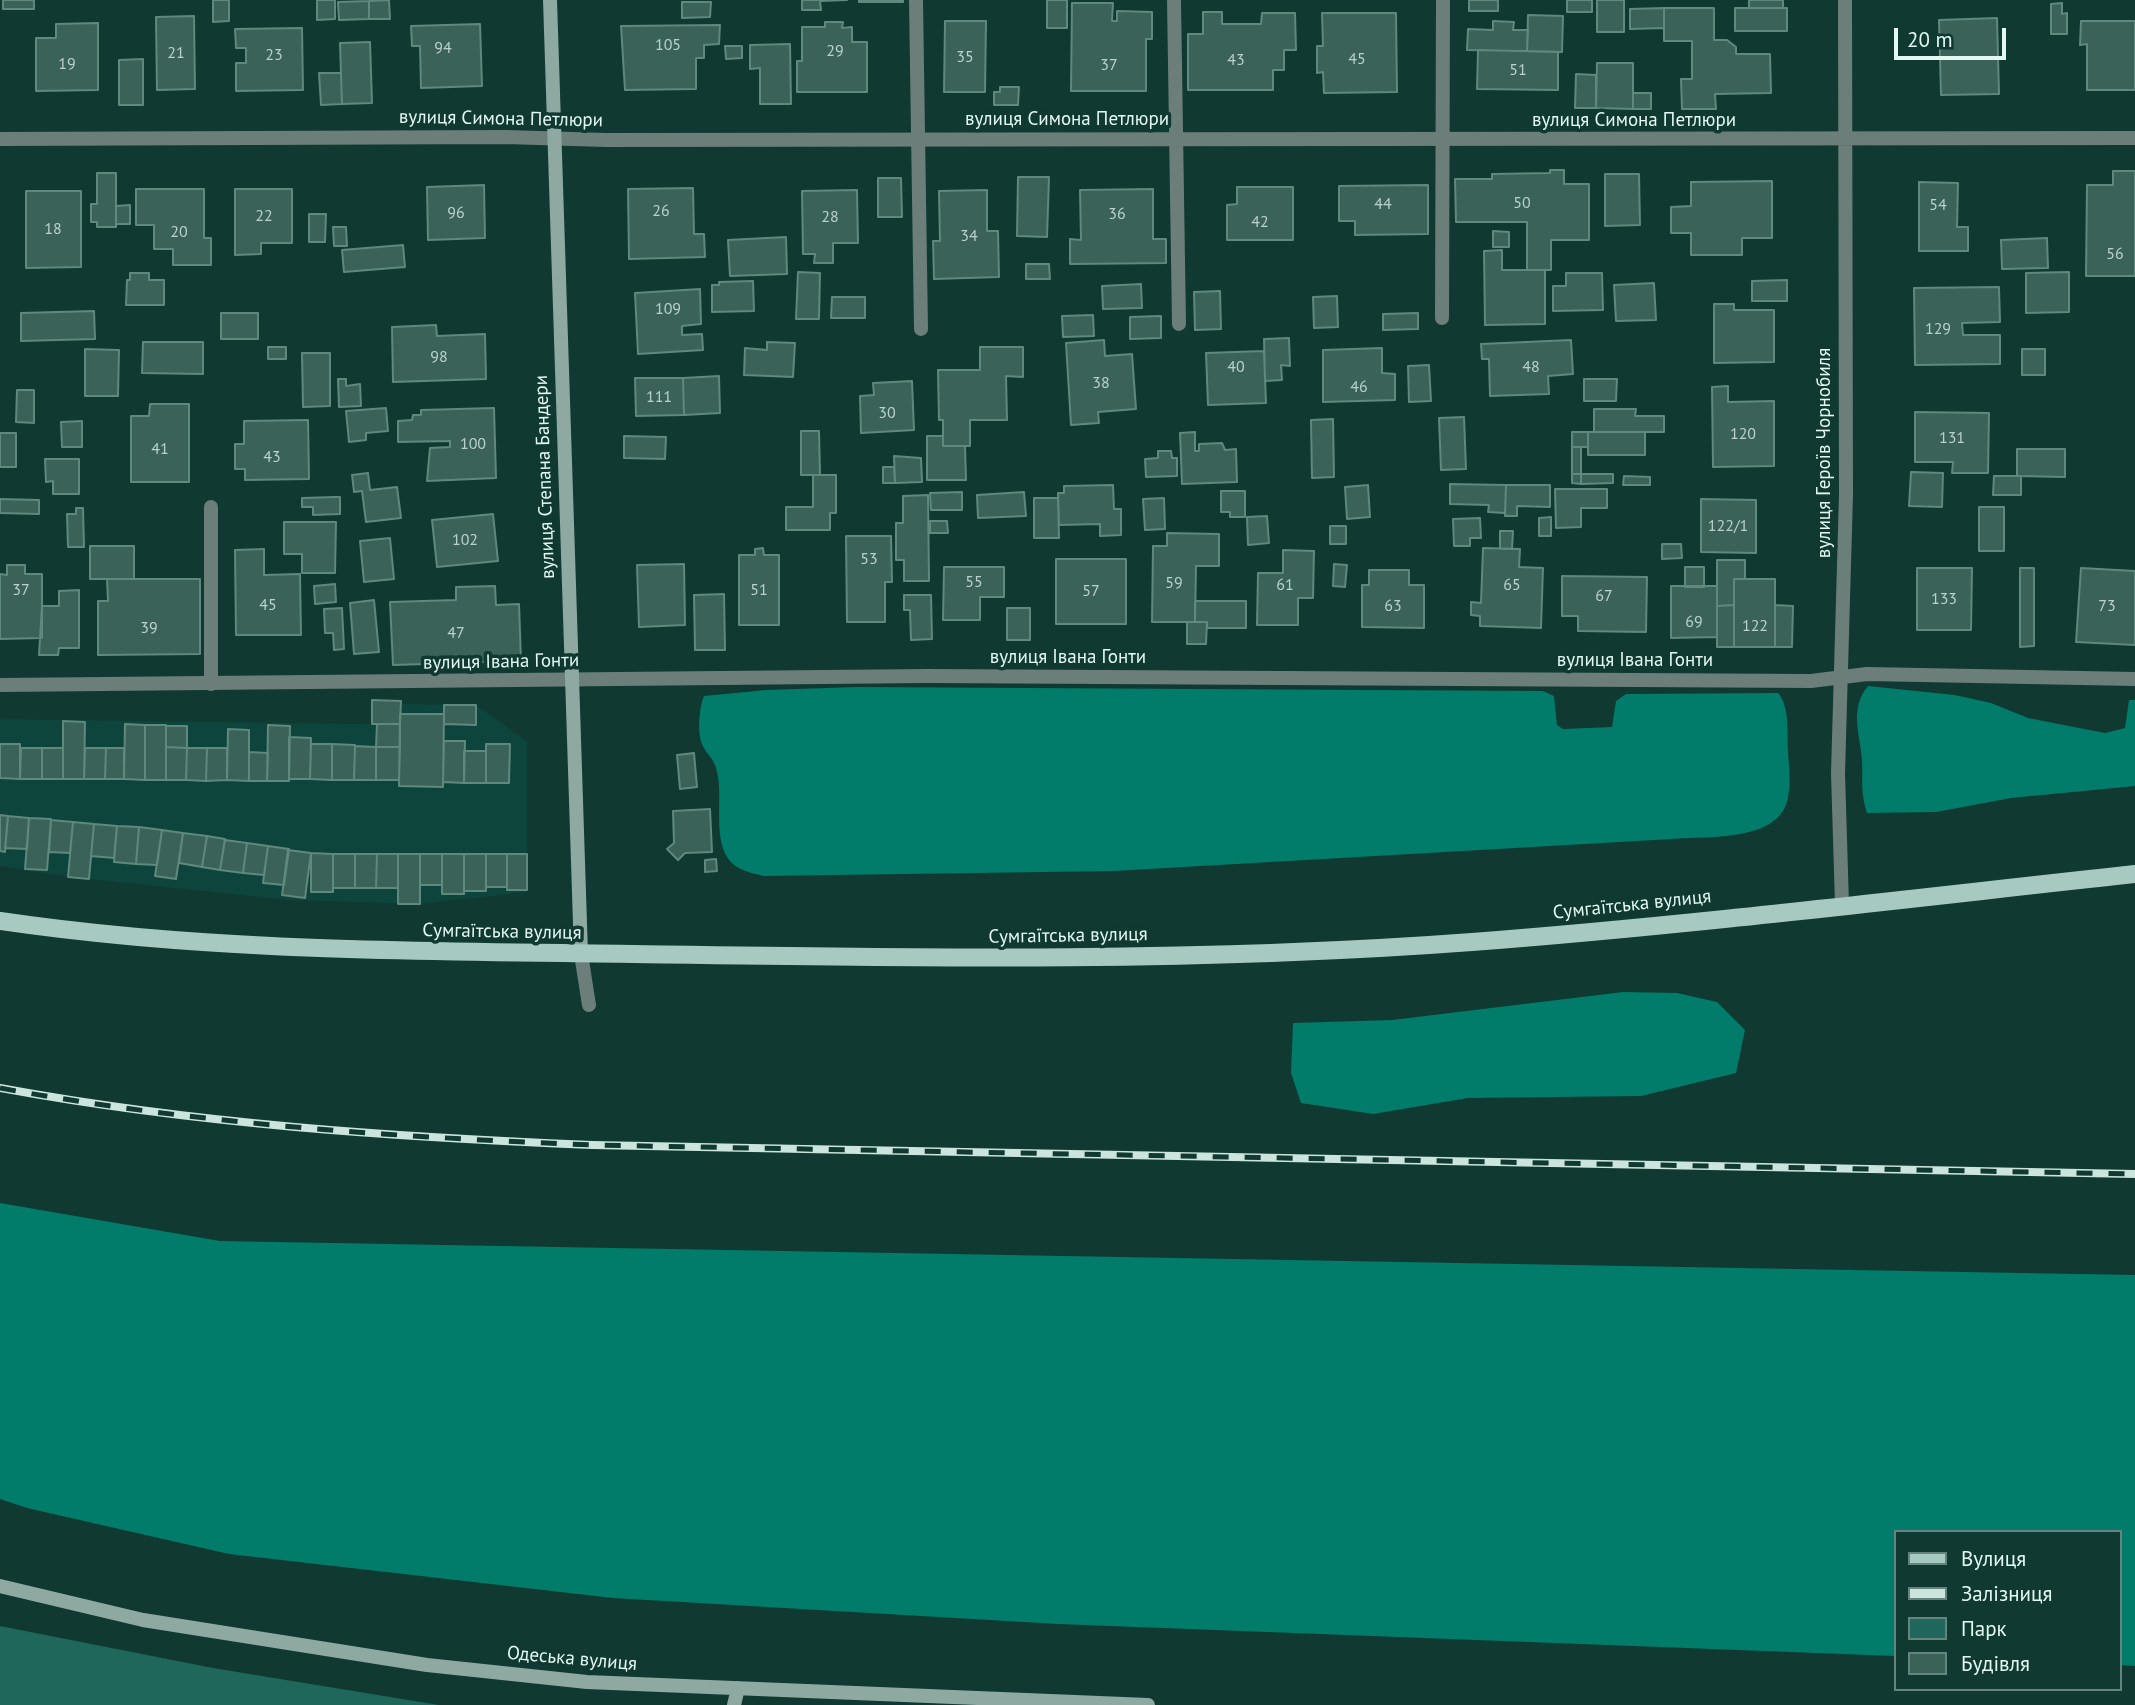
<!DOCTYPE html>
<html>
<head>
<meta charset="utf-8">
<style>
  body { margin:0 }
  #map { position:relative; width:2135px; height:1705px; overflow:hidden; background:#0f3931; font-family:"PT Sans",sans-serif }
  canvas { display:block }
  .legend { position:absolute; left:1894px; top:1530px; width:228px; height:161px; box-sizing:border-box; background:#0f3931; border:2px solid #64857f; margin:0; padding:9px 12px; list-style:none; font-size:21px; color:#e3f8f3 }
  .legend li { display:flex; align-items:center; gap:14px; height:35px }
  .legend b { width:35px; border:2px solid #64857f }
  .scale { position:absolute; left:1894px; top:28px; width:112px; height:32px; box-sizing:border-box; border:4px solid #e3f8f3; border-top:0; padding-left:9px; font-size:21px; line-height:24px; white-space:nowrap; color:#e3f8f3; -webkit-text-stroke:5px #0f3931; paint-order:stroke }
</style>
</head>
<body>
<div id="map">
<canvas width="2135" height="1705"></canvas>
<ul class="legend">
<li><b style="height:9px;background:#a6cac1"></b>Вулиця</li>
<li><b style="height:9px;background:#cce4de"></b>Залізниця</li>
<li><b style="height:19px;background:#1e675a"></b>Парк</li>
<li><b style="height:19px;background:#3a6259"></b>Будівля</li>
</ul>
<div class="scale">20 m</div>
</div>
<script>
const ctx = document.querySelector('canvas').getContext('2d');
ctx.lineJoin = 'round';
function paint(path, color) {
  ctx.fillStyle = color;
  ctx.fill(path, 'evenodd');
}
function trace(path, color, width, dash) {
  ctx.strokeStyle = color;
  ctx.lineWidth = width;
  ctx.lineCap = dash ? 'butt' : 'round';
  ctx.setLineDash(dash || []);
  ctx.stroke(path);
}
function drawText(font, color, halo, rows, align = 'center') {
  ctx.font = font + ' "PT Sans",sans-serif';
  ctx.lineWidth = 7;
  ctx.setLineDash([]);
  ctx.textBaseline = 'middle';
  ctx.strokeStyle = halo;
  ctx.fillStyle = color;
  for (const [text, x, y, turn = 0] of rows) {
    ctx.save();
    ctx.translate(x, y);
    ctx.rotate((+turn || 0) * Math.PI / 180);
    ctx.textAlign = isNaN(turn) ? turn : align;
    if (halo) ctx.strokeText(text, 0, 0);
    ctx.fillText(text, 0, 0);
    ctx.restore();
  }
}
paint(new Path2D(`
  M372,700L401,701V704L476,705L527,741V892L420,904L288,900L68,877L0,866V719L371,724Z`), '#0d443b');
paint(new Path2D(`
  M0,1626L213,1668L439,1705H0Z`), '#1e675a');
paint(new Path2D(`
  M1868,686L1955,695L1991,703L2028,718L2105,733L2125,728L2129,700H2135V786L2011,798L1936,812L1867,813C1860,790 1863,782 1862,760C1860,734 1849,708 1868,686Z
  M857,687L1543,691L1554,696L1557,725L1563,729L1612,727L1616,701L1626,694L1778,693C1790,706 1787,734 1788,751C1789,768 1792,788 1786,805C1771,842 1705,836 1672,839L1114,871L764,876C751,873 735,870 727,857C714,835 722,801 718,777C715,756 707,757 702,744C697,732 699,708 704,696L766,690Z
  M1623,992L1677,993L1717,1002L1745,1030L1736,1073L1641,1096L1468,1098L1373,1114L1301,1103L1291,1073L1293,1023L1392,1020Z
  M0,1203L220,1241L2135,1275V1666L2119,1665V1532H1895V1656L1058,1624L613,1598L229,1554L27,1508L0,1499Z`), '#017b6a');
const building = new Path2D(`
  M3,0H34V9H3Z
  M213,0H229V21L213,22Z
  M317,0H335V19L317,20Z
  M389,0L390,19H369V1Z
  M802,0H847L820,1L821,10H802Z
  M859,0H903V2H859Z
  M1047,0H1067V28H1047Z
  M1469,0H1498V11H1469Z
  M1567,0H1592V12H1567Z
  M1597,0H1624V32H1597Z
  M1749,0H1783V8H1749Z
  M369,1V19L339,20L338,2Z
  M682,2H711L710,17L682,18Z
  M1072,3H1113L1112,21H1117V11L1152,12V39H1146V91H1071Z
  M2062,3V14L2067,13V34H2051V4Z
  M1664,8H1714V40H1727L1736,47V54H1770L1771,93L1715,94L1716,109H1682L1681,79H1692V41H1664Z
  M1664,8V28L1630,29V9Z
  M1735,8H1787V31H1735Z
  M1203,12H1222V24H1261L1262,13H1295L1296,50H1284V70H1273V90H1188V34H1203Z
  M1322,13H1396L1397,92L1324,93L1323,72L1317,73V46H1323Z
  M1528,15L1563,16L1562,52L1527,51Z
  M194,16L195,89L157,90L156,17Z
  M1997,18L1999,94L1941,95L1939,20Z
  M945,21H986L985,92H944Z
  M1493,21L1514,22L1513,30H1528L1527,51L1467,50L1468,29L1493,30Z
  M2081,21H2135V90H2087V44L2080,45Z
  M825,22H843L842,28L852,27V42H867V92H797V61H802V27H825Z
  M98,23V90L36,91V38H56V24Z
  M480,24L482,86L421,88L420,46H412L411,26Z
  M720,25L719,44L704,45V58H696V89L625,90L621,26Z
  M302,28L303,90L236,91V63H246V48H236L235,29Z
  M370,42L372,103L342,104L340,43Z
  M790,44L791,104H760V68L750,69V45Z
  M725,46H742V58L726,59Z
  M1478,50L1558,52V90L1477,89Z
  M143,59V105H119V60Z
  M1597,63H1633V109L1596,108Z
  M319,73H341L342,104L321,105Z
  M1576,74L1596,75V108H1575Z
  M1000,87H1019L1018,105H994V92H1000Z
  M1633,93H1651V109H1633Z
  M1550,170H1564V184H1589V240H1551V270H1527V222H1456L1455,179H1492V174L1550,173Z
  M2113,171H2135V276H2086L2087,185H2113Z
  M97,173H116V227H97V222H91V204H97Z
  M1605,174H1639L1640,225L1605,226Z
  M1018,177H1049L1047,237L1017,236Z
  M878,178H901L902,217H878Z
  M1772,181V238H1742V255H1691V233H1671V207L1691,206V182Z
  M1919,182L1958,183L1957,227H1968V251H1919Z
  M484,185L485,238L428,240L427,187Z
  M1428,185V234L1355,235V221H1339V186Z
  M1237,187H1293V240H1227V205L1237,204Z
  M693,188L694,234H704L705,257L629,259L628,189Z
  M136,189H204V238H211V265H173V249H154V225H136Z
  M235,189H292V243H261V254L235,255Z
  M1153,189V239H1166V263L1070,264V239L1081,240L1080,190Z
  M857,190L858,243H833V263H814L815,254H803L802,191Z
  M987,190V231H998L999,277L934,279L933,241H940L939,191Z
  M26,191H81V267L26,268Z
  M130,205V224H116V206Z
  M309,214H326L325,242H309Z
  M333,227H346L347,246H334Z
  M1493,231L1509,232V247H1493Z
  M786,237L787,274L730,276L728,240Z
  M2047,238L2048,268L2002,269L2001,240Z
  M403,245L405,267L344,272L342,250Z
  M1502,250V270H1545V324L1485,325L1484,251Z
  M1026,264H1049L1050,279H1026Z
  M798,272L820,273L819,319H796Z
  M2069,272V312L2026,313V273Z
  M130,273H149V280H164V305H126L127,280H130Z
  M1566,273H1602L1603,310L1553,311V286H1566Z
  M1787,280V301H1752V281Z
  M753,281L754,311L712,312V285H719V282Z
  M1654,283L1656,320L1616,321L1614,285Z
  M1141,284L1142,308L1103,309L1102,286Z
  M1999,287L2000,322L1962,323L1963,335H2000V364L1915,365L1914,288Z
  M700,289L701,324L682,326V335L702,334L703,350L638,354L635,293Z
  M1220,291L1221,329L1195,330L1194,292Z
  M1337,296L1338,327L1314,328L1313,297Z
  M832,297H865V318H831Z
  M1714,304H1734V310H1774V362L1714,363Z
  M94,311L95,339L21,341V313Z
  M221,313H258V339H221Z
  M1418,313V329L1383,330V314Z
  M1093,315L1094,336L1063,337L1062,316Z
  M1161,316V338L1130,339V317Z
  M436,325L437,336L485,334L486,379L393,382L392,327Z
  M1289,338L1290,366L1281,365L1282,380L1265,381L1264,339Z
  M1104,340L1105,356L1132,354L1136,409L1098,412L1099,423L1071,425L1066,343Z
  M1571,340L1573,374L1548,376L1549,394L1490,396L1489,359H1482L1481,344Z
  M143,342H203V374L142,373Z
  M767,342L795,343L793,377L744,375L745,348L767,350Z
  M268,347H286V359H268Z
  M980,347H1023V377L1006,376L1007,420H970V446H943V420H939L938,370H980Z
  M1382,348V373L1395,374V400L1323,402V350Z
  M85,349L119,350L118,396H85Z
  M2022,349H2045V375H2022Z
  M1264,351L1266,403L1208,405L1206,353Z
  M302,353H330V406L303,407Z
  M1429,365L1431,401L1409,402L1408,366Z
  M719,376L720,413L684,415L683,378Z
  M635,378H683L684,415L636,416Z
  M338,379H346V386L360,384L361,406L339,407Z
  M1584,379H1617L1616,401H1584Z
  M912,381L914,430L861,433L860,396L874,395L873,383Z
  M1728,386V402L1774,401V466L1713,467L1712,387Z
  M17,390H34V423L16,422Z
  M150,404H189V482H131V416H149Z
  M386,408L388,431L366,433V440L349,442L346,411Z
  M494,408L496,478L427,481L430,448L450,447V441L398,442V421L412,420L413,415H421V410Z
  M1594,409H1636L1635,416H1664V432H1594Z
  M1915,412L1989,413L1988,473H1952L1953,462H1915Z
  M1464,417L1466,469L1441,470L1439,418Z
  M1333,419L1334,477L1312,478L1311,420Z
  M308,420L309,479L245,480V469H235V444H244V421Z
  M82,421V447H62L61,422Z
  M801,431H819L820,475H801Z
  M1195,432V451H1199V444L1222,443L1225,450L1236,449L1237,482L1182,484L1180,433Z
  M1572,432H1588V447H1572Z
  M1588,432H1645V455H1588Z
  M0,433H16V467H0Z
  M624,436L666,437L665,459L624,458Z
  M927,436H943V446H965L966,480H927Z
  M1572,447H1581V474H1572Z
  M2017,449H2065V477L2017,476Z
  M1158,451H1171L1172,458H1177V476L1146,477L1145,459L1158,458Z
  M894,456L921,458L922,482L895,483Z
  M45,459H79V494H53V481L46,482Z
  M883,467H894L895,483H883Z
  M1911,472L1943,473L1942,507L1909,506Z
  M368,473L370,490L397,487L401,518L366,522L362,491L354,492L352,475Z
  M1572,474H1581V484L1572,483Z
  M1581,474H1613V483L1581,484Z
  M813,475H836V513H830V530H786V507H813Z
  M1624,476L1650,477V485H1623Z
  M1994,476H2021V495H1993Z
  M1450,484L1506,485L1505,513L1488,512L1489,505L1450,504Z
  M1113,485L1114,509H1121V535L1100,536V524L1059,525L1058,493H1064V486Z
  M1368,485L1370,517L1347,519L1345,487Z
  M1506,485H1550V507L1517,506V516H1505Z
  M1555,489H1607V508H1581V527L1556,528Z
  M1221,491H1245V517H1230V512H1221Z
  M962,492V510H931L930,493Z
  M1024,492L1026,516L978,518L977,495Z
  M928,495L929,581H904V560H896V523H903V496Z
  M335,497H340V514L313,515V507H302V498Z
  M1034,498H1058L1059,538H1034Z
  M1164,498L1165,529L1145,530L1143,499Z
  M0,499L39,500V514L0,513Z
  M1701,499L1756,500V553L1701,552Z
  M1979,507H2004V551H1979Z
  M76,508H83L84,547H68L67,514H76Z
  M493,514L498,561L437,567L432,520Z
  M1267,516L1269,543L1248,545L1247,517Z
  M1551,517V536H1539V518Z
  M1480,518L1481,538H1470V546H1454L1453,519Z
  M930,521H947L948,533H930Z
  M284,522H336L335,573H302V554H284Z
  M1330,526H1346V544H1330Z
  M1500,531H1513L1512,549H1500Z
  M1167,533L1219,534V566H1196L1195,622H1152L1153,546H1167Z
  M846,536H891L892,582H885V622H847Z
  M390,538L394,579L364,582L360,541Z
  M1662,544H1681L1682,558L1662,559Z
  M90,546H134V579H90Z
  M763,548L764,555H779V625H739V555H755V549Z
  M1483,548L1520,549L1519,567L1543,568L1541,628L1480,626V616L1471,615V602L1481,603Z
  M264,549V575L300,574L301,635H236L235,550Z
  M1283,550L1314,551L1313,598H1298V625H1257L1258,573H1283Z
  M1056,559H1126V624H1056Z
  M1717,560H1745V579H1734V605L1717,606Z
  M684,564L685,625L639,627L637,565Z
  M1334,564L1347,565L1345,587L1333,586Z
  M7,565H25V574H42V638L0,639V574L7,575Z
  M944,567H1004V597H980V620H943Z
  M1685,567H1704V587H1685Z
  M1917,568H1972L1971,630H1917Z
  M2020,568H2034V646L2020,647Z
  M2081,568L2135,571V645L2076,642Z
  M1369,570H1409V585H1424V628L1362,627V585H1369Z
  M1562,576L1647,577L1646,632L1578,631V616H1562Z
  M107,579H200V654L98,655V601H108Z
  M1734,579H1775V647H1734Z
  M335,584L336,602L315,604L314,586Z
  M495,586L496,605L519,604L521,661L393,665L390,602L456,600V587Z
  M1671,586H1717V637L1671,638Z
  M79,590V648H59L58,655H39L42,606H59V591Z
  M724,594L725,650H695L694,595Z
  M904,595H931L932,639L911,640L910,610H904Z
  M374,600L379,652L354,654L350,603Z
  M1195,601H1246V628H1207V622H1195Z
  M1734,605V647H1717V606Z
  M1775,605L1793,606L1792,647H1775Z
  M342,608L344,649L334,650L333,633H325L324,609Z
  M1007,608H1030V640H1007Z
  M1187,622H1207L1206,644H1187Z
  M372,700L401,701L400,724H372Z
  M444,705H476V725L444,724Z
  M400,714H444L443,787L399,786Z
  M63,721L85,722L84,779H63Z
  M125,724L145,725V780L124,779Z
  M377,724H400V747H376Z
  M145,725H166V780H145Z
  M268,725L290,726L289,781H267Z
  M166,726H187V748L166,747Z
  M228,729L249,730V781L227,780Z
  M289,737L311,738L310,779H289Z
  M444,741H465L464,783L443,782Z
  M0,744H20V779L0,778Z
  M311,744H332V780L310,779Z
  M332,744L355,745L354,780H332Z
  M486,744H510L509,783H486Z
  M355,746L376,747V780H354Z
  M166,747L187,748L186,780H166Z
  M376,747H400L399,780H376Z
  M21,748H42V779H20Z
  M42,748H63V779H42Z
  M85,748H106L105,779H84Z
  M106,748H124V779H105Z
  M187,748H207L206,781L186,780Z
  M207,748H227V780L206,781Z
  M464,751H486V783H464Z
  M249,752L268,753L267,781H249Z
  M694,753L697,787L680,789L677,755Z
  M710,809L712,852L685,853L678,860L667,849L674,843L673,811Z
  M0,815L8,816L5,852L0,851Z
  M8,816L29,818L27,849L5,848Z
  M29,818L51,819L47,870L25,869Z
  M51,820L73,822L70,853L49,852Z
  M73,822L94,824L89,879L68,877Z
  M94,824L117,826L114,858L91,856Z
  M117,826L139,827L136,864L114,862Z
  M139,827L162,830L157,865L136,864Z
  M162,830L183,833L176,879L155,876Z
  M183,833L207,836L202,867L179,863Z
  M207,836L225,839L220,870L202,867Z
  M225,840L247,843L243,873L220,870Z
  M247,843L268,846L264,875L243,873Z
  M268,846L289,849L284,885L263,883Z
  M288,850L311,853L305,898L282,895Z
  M311,853L333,854V892H311Z
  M333,854H355V888H333Z
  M355,854H377L376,888H355Z
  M377,854H398V888H376Z
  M398,854H420V904H398Z
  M420,854H442V885H420Z
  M442,854H464V894H442Z
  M464,854H486V891H464Z
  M486,854H507V887H486Z
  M507,854H527V890H507Z
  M716,859L717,871L705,872V860Z`);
paint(building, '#3a6259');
trace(building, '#5f887e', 2);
trace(new Path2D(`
  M916,0L921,329
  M1174,0L1179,324
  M1442,318L1443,0
  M211,684V507
  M581,954L589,1005`), '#6c7e79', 14);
trace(new Path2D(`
  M0,139L505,137L606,140L2135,138
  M0,685L927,676L1811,681L1867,674L2135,679
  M1842,905L1838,773L1846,495L1845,0`), '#6c7e79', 14);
trace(new Path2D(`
  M550,0L581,954
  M0,1586L143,1620L427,1665L587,1682L1148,1705
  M734,1705L738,1688`), '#8da9a2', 14);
trace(new Path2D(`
  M0,921C210,952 421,951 633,954C913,958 1193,963 1472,942C1693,925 1914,898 2135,874`), '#a6cac1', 18);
const rail = new Path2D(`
  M0,1088C195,1124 394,1137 592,1145L2135,1174`);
trace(rail, '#cce4de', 8);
trace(rail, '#0f3931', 5, [16]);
drawText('16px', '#b9d2cc', null, [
  ["105",668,45],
  ["94",443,48],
  ["29",835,51],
  ["21",176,53],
  ["23",274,55],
  ["35",965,57],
  ["45",1357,59],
  ["43",1236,60],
  ["19",67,64],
  ["37",1109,65],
  ["51",1518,70],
  ["50",1522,203],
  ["44",1383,204],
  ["54",1938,205],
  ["26",661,211],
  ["96",456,213],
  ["36",1117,214],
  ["22",264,216],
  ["28",830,217],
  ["42",1260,222],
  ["18",53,229],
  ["20",179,232],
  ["34",969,236],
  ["56",2115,254],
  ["109",668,309],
  ["129",1938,329],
  ["98",439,357],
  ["40",1236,367],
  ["48",1531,367],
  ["38",1101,383],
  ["46",1359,387],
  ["111",659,397],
  ["30",887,413],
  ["120",1743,434],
  ["131",1952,438],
  ["100",473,444],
  ["41",160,449],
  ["43",272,457],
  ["122/1",1728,526],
  ["102",465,540],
  ["53",869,559],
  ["55",974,582],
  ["59",1174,583],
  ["61",1285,585],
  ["65",1512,585],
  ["37",21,590],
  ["51",759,590],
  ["57",1091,591],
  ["67",1604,596],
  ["133",1944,599],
  ["45",268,605],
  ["63",1393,606],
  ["73",2107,606],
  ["69",1694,622],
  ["122",1755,626],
  ["39",149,628],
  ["47",456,633]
]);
drawText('19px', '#e3f8f3', '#0f3931', [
  ["вулиця Симона Петлюри",501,119,1],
  ["вулиця Симона Петлюри",1067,120],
  ["вулиця Симона Петлюри",1634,121],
  ["вулиця Героїв Чорнобиля",1825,453,-90],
  ["вулиця Степана Бандери",545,477,-92],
  ["вулиця Івана Гонти",1068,658],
  ["вулиця Івана Гонти",1635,661],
  ["вулиця Івана Гонти",501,662,-1],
  ["Сумгаїтська вулиця",1632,905,-6],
  ["Сумгаїтська вулиця",502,932,1],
  ["Сумгаїтська вулиця",1068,936,-1],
  ["Одеська вулиця",572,1659,5]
]);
</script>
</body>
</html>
